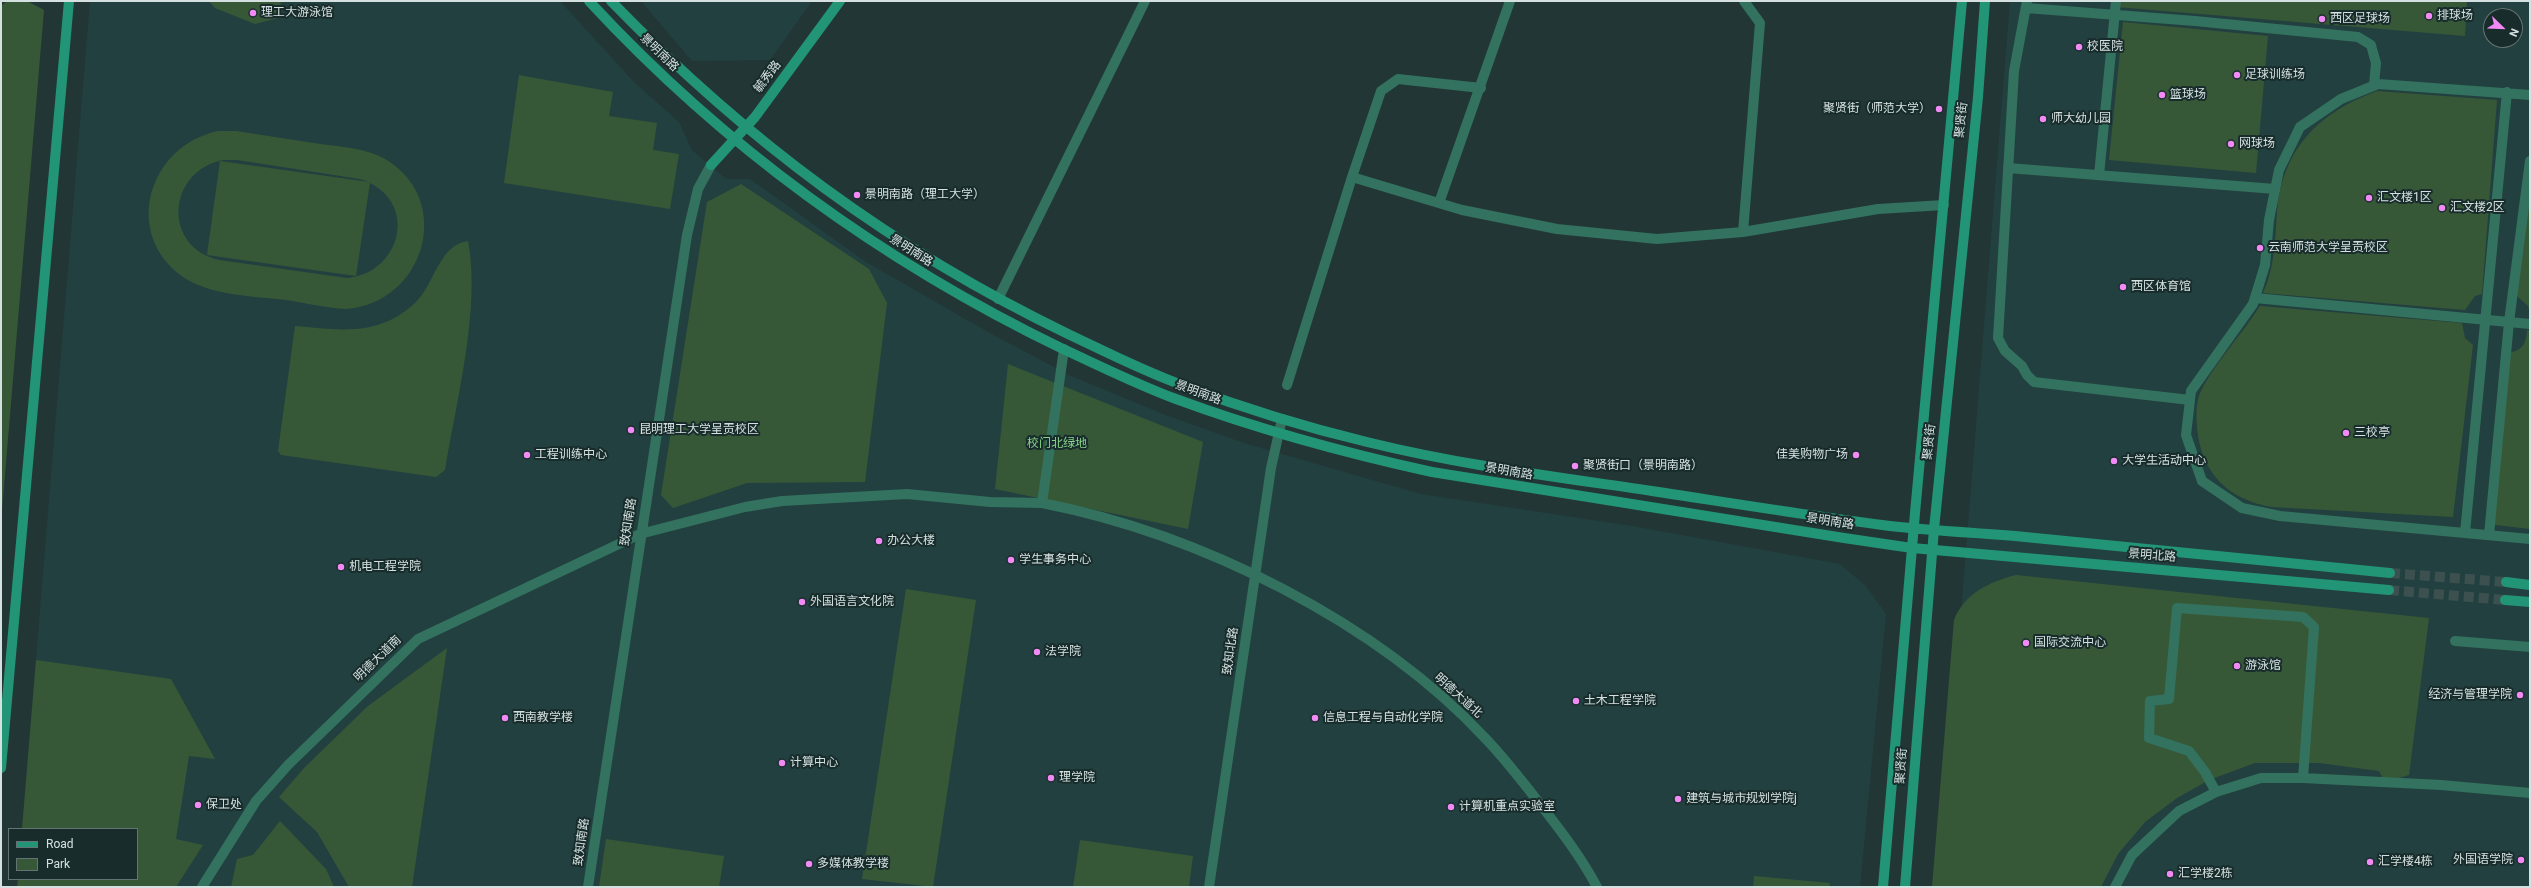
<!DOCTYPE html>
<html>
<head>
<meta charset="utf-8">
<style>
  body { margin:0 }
  #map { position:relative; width:2531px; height:888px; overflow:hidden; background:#223636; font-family:Roboto,sans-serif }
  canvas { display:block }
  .frame { position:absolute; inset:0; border:2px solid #d5e1e0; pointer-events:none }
  .legend { position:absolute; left:8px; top:828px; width:130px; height:52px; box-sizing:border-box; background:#182c2c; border:1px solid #647474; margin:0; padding:5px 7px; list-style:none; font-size:12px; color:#d5e1e0 }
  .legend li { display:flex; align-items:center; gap:8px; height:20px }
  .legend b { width:20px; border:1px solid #647474 }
  .north { position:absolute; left:2483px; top:8px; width:40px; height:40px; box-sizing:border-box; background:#182c2c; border:1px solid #647474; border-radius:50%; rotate:113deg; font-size:11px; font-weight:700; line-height:16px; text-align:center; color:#d5e1e0 }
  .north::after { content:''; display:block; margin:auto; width:14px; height:18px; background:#f18af4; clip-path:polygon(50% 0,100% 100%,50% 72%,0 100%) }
</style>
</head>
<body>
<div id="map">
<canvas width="2531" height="888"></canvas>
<div class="frame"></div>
<ul class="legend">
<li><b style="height:5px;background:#229576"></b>Road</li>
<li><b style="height:11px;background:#375837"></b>Park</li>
</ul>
<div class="north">N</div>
</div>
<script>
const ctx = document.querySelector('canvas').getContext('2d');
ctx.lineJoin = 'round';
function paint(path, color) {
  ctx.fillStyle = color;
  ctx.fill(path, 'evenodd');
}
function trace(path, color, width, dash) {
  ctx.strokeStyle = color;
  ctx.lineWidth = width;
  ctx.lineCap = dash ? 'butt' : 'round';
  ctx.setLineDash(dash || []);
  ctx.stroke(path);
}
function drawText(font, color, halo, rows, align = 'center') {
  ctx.font = font + ' Roboto,"Noto Sans SC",sans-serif';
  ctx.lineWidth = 4;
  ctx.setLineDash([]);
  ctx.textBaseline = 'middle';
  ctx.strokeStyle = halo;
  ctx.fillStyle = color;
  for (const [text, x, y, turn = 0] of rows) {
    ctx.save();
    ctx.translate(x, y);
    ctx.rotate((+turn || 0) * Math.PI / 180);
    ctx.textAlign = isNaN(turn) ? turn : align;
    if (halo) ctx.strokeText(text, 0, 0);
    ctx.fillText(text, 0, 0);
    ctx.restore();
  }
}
paint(new Path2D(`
  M90,1H560L634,82L679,122L692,150L726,179H750L866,262L988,332L1071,376L1168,416L1247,444L1421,494L1632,526L1840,564L1866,586L1886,614L1860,887H17L18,879H137V829H22Z
  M641,1H812L770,60L692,61Z
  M2010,1H2530V887H1939ZM2491,16H2515V40H2491Z`), '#224040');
paint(new Path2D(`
  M7,1H27L44,10L1,522V6Z
  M209,1H281L278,18L255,24L215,8Z
  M2117,1H2467L2465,36L2116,7Z
  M2123,22L2268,36L2256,173L2109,160Z
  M519,75L613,92L609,116L657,123L653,150L679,154L670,209L504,183Z
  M2377,91L2497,100L2482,294L2475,296L2465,310L2263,293C2275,267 2275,240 2277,212C2282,149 2319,112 2377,91Z
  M218,131H236C264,135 292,140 320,144C342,147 366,148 385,159C455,200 425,303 346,309C326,308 306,303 286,300C254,296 211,296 183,277C122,234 148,146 218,131ZM223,160H237L360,179L369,182L220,161L207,255L356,276L370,183C419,208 398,274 347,278L219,260C162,247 167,171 223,160Z
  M2530,162V313L2528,306L2517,296Z
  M741,184L869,269L887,303L865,482L747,483L673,508L661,495L707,202Z
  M468,241C481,308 456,402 445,470L436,477L281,455L278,451L295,326C323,328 356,334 383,323C395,319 408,310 416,302C435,283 439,245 468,241Z
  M2260,306L2462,323L2465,338L2473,345L2453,517L2272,507C2228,500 2200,472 2197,426C2196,415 2196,401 2201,391C2214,364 2243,333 2260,306Z
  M2527,330L2530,331V529L2488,524L2511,352C2522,351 2527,342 2527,330Z
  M1008,364L1203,442L1188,529L995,489Z
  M2016,575L2429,618L2409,775L2385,782L2379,771L2319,763H2255L2209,780L2177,798L2145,822L2118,854L2101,887H1932L1954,620C1965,593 1989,582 2016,575Z
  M906,589L976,600L933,887L862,879Z
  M447,648L412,887H349L317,832L279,797L305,767L368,706Z
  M36,660L171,679L215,759L189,756L176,839L203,845L176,887H17L18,879H137V829H22Z
  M280,821L326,869L334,887H231L237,859L253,855Z
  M606,839L724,856L719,887H599Z
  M1080,840L1193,856L1189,887H1073Z
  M1754,876L1830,883L1829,887H1753Z`), '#375837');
trace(new Path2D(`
  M2390,573L2506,582
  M2389,590L2505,600`), '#3d5050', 10, [10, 5]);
trace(new Path2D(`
  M2027,1L2014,71L1998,338L2005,351L2022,366L2027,375L2034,382L2190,400
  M2026,8L2195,21L2358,37L2371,45L2376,63L2374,85
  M1481,88L1398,79L1381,91L1352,177L1462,210L1557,229L1657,239L1743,232L1878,209L1944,205
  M2530,95L2378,84L2341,99L2300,127L2279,170L2269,220L2265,265L2253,304L2191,391L2186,435L2202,481L2242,508L2280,516L2530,539
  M2008,168L2275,189
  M2099,175L2116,1
  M1439,203L1510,1
  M1743,232L1760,23L1744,1
  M2255,298L2530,324
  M998,299L1145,1
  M1064,349L1042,503C1200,534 1376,621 1486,739C1505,759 1523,782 1540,804C1561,831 1581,857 1597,887
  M1287,385L1352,177
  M2465,533L2507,92
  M2489,535L2509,322L2530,161
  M2455,641L2530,647
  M2216,792L2205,772L2189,751L2149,738L2150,701L2169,699L2177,608L2303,617L2314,627L2303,778
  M202,887L256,801L288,765L418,639L640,534L745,507L782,501L907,494L990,502L1042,503
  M588,887L687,235L698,189L711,165
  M1209,887L1271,468L1282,419
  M2115,887L2132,855L2179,811L2216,792L2261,778H2303L2441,785L2530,793`), '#33725e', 10);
trace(new Path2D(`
  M589,1C725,148 883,262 1063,349C1100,366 1138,385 1176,399C1260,430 1345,453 1432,472L1844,538L1912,548L2389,590
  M611,1C747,141 892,249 1068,334C1106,352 1143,371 1182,385C1243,408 1304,427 1367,442C1460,465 1557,477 1652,491C1731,503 1811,516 1890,526C1935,531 1980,533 2025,537C2147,549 2268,561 2390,573
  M711,165L755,117L840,1
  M2506,582L2530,585
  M2505,600L2530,602
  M1,768L69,1
  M1883,887L1915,513L1962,1
  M1905,887L1934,529L1978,97L1985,1`), '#229576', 10);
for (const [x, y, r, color] of [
  [253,13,4,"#f18af4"],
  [2429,16,4,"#f18af4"],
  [2322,19,4,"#f18af4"],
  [2079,47,4,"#f18af4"],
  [2237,75,4,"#f18af4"],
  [2162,95,4,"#f18af4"],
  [1939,109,4,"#f18af4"],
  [2043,119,4,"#f18af4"],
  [2231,144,4,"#f18af4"],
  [857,195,4,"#f18af4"],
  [2369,198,4,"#f18af4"],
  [2442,208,4,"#f18af4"],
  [2260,248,4,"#f18af4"],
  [2123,287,4,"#f18af4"],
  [631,430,4,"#f18af4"],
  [2346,433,4,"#f18af4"],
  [527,455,4,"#f18af4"],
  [1856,455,4,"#f18af4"],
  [2114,461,4,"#f18af4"],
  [1575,466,4,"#f18af4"],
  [879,541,4,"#f18af4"],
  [1011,560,4,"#f18af4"],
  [341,567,4,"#f18af4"],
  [802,602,4,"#f18af4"],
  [2026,643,4,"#f18af4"],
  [1037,652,4,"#f18af4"],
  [2237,666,4,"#f18af4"],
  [2520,695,4,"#f18af4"],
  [1576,701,4,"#f18af4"],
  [505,718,4,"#f18af4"],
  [1315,718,4,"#f18af4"],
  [782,763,4,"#f18af4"],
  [1051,778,4,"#f18af4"],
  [1678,799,4,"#f18af4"],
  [198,805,4,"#f18af4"],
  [1451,807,4,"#f18af4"],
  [2521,860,4,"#f18af4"],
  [2370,862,4,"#f18af4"],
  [809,864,4,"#f18af4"],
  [2170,874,4,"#f18af4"]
]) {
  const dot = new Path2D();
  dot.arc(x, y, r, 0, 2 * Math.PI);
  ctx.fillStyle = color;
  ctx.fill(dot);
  trace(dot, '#182c2c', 1.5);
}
drawText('12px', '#d5e1e0', '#182c2c', [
  ["理工大游泳馆",261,13],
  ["排球场",2437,16],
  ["西区足球场",2330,19],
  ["校医院",2087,47],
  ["足球训练场",2245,75],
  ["篮球场",2170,95],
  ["聚贤街（师范大学）",1931,109,"right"],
  ["师大幼儿园",2051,119],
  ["网球场",2239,144],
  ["景明南路（理工大学）",865,195],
  ["汇文楼1区",2377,198],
  ["汇文楼2区",2450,208],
  ["云南师范大学呈贡校区",2268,248],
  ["西区体育馆",2131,287],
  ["昆明理工大学呈贡校区",639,430],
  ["三校亭",2354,433],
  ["工程训练中心",535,455],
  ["佳美购物广场",1848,455,"right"],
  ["大学生活动中心",2122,461],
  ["聚贤街口（景明南路）",1583,466],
  ["办公大楼",887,541],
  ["学生事务中心",1019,560],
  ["机电工程学院",349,567],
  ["外国语言文化院",810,602],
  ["国际交流中心",2034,643],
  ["法学院",1045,652],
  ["游泳馆",2245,666],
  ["经济与管理学院",2512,695,"right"],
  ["土木工程学院",1584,701],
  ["西南教学楼",513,718],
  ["信息工程与自动化学院",1323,718],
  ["计算中心",790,763],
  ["理学院",1059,778],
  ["建筑与城市规划学院j",1686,799],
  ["保卫处",206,805],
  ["计算机重点实验室",1459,807],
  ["外国语学院",2513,860,"right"],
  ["汇学楼4栋",2378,862],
  ["多媒体教学楼",817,864],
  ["汇学楼2栋",2178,874]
], 'left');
drawText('12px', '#d5e1e0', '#182c2c', [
  ["景明南路",659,53,44],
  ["毓秀路",768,77,-53],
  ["聚贤街",1962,120,-84],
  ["景明南路",911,251,32],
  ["景明南路",1198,393,20],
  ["聚贤街",1930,442,-84],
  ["景明南路",1509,472,10],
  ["致知南路",629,522,-81],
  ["景明南路",1830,522,9],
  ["景明北路",2152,556,5],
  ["致知北路",1231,651,-82],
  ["明德大道南",378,659,-44],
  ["明德大道北",1458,696,42],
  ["聚贤街",1902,766,-86],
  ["致知南路",582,842,-82]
]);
drawText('12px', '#89d589', '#182c2c', [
  ["校门北绿地",1057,444]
]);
</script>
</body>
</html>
